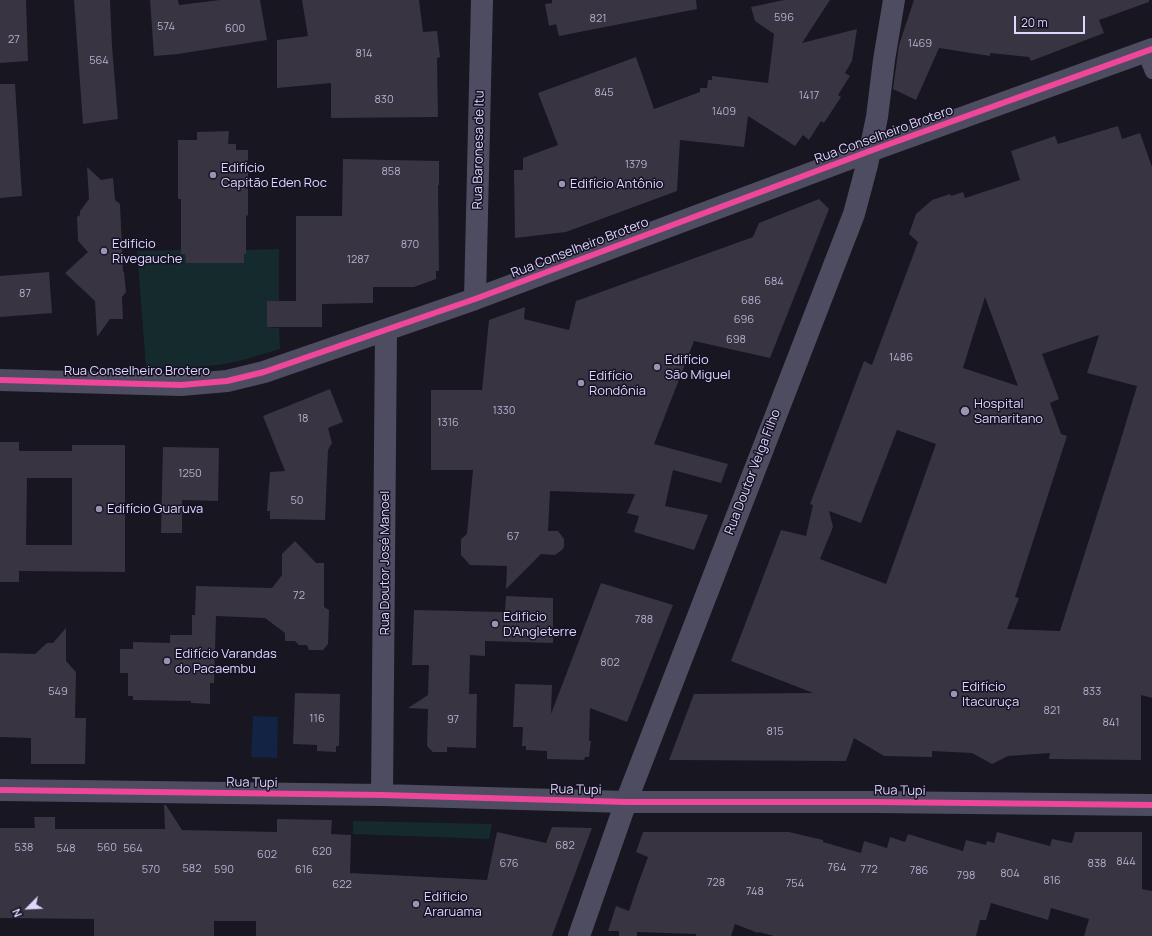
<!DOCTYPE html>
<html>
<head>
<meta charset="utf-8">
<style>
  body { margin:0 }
  #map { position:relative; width:1152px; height:936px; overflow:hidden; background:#181620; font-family:Manrope,sans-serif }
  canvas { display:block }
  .north { position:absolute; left:8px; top:888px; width:40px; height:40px; -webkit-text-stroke:3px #161125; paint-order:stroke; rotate:246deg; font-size:11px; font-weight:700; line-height:16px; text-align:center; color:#ded8fc }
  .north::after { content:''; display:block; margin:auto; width:14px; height:18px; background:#ded8fc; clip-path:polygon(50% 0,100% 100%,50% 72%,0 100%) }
  .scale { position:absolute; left:1014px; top:16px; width:71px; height:18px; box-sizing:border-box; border:2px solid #ded8fc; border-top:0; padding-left:5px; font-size:12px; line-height:14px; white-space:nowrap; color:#ded8fc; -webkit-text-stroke:3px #161125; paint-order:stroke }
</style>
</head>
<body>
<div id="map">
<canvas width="1152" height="936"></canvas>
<div class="north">N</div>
<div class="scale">20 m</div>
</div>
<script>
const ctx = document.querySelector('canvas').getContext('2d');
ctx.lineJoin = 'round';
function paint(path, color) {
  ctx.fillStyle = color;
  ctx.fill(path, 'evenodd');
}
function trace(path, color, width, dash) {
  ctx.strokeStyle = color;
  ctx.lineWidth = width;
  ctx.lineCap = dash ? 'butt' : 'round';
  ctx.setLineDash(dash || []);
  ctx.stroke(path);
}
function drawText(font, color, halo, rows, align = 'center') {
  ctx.font = font + ' Manrope,sans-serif';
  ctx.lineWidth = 3;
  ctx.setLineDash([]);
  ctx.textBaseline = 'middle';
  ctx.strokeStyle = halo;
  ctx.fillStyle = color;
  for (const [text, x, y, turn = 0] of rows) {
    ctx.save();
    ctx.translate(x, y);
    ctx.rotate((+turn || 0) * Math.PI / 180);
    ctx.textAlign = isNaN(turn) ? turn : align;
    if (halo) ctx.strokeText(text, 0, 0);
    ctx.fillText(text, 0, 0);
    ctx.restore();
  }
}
paint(new Path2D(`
  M279,249V301L267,302V327L279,328L280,349C269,352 258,356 247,359C215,368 179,368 146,367L137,251L181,250V254H185L186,263H244V254H246V250Z
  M353,821L492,824L489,839L353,834Z`), '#152a2c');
paint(new Path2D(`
  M253,716L278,717L277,758L251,757Z`), '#132343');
paint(new Path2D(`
  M0,0H26L28,61L0,63Z
  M74,0H110L112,46L118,119L83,124Z
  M150,0H178L179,5L220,0H260L267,40L178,54L154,56Z
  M302,0H419L423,32L437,31L440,57L437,58L438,117L331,118V83L277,88V40L308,36Z
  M552,0H696L697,9L559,36L556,24L549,26L545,4L552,3Z
  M784,0H830L802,43L857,29L852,61L845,73L850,76L838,95L841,97L824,123L821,121L809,140L803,135L795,146L748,116L744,147L680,140L677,191L566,232L515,238L514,170H523V158L558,145L538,93L636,57L654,109L700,92V88H707L708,80H712V76L768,83L774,34L755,21L751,7Z
  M914,0H1149V2L1099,20L1104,33L1031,61L1029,57L990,53V56L939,48L916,100L893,89L899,45Z
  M0,84H15L22,196L0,198Z
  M1118,126L1122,139L1140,133L1152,167V698L1141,695V760L1049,759L1050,753L1008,756L992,764L972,753L932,751V757L884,756L854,738L846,761L669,760L694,694L813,693L731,661L781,530L806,536L813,505L810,504L864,361L872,365L918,242L909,234L916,214L932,200L950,194L951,196L963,192L965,198L1020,180L1011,151L1055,136L1058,144ZM985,297L1018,386L963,368ZM1099,335L1087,373L1137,386L1118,449L1060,631L1007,629L1019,598L1015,597L1067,436L1061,434L1050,403L1059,399L1042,354ZM897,430L936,444L886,584L820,559L833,527L829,511L861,523Z
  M229,131L228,144H236V150H248V215L246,216V254H244V263H186L185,254H181V199H178V140H197V132Z
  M343,159L439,161V185H438L439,271H436V279L414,287H373V303L322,304V327H267V301H296V216H342Z
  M87,167L101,180L113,178L115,200L120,204L123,271L124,272L126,292L122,297L123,319H110L97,337L95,301L65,273L88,252L78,241L77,217L80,215V211L89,199Z
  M819,199L829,209L770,358L694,341L654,444L728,464L721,483L673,470L665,506L708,515L694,550L634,532L639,516L627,513L635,494L550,491L548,531H558L564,539V547L562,550L555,555L541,554L506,589L507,566L470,565L461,555V539L467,534L473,470H431V390H482L489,320L525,307L524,319L569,330L576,301L753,237L759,223Z
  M49,272L52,313L0,317V276Z
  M330,389L343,422L328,428L332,443L328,450L325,520L270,519V511H267L270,472L285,471L263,416Z
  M0,442H19V451H72V445H125V572L19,571V582H0ZM27,478H72V545H26Z
  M163,447L219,448L218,501L182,500V533H161Z
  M295,541L316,563H324V607L329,610L328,644L323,650H309L307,645H299L295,641H285V633L265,618L216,616L214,683H210V704L191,703V701L133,700V696H128V673H120V649H133V642L170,643V635H192V615H195L196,586L272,588L282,575V554Z
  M601,583L673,605L627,722L590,708L589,741H591L589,757H585L584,760L547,759V751L526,750V746H522L523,727H513L515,684L552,685L551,714Z
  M506,596L553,598V643L485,641V656L470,655L469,694H477L476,748L447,747V752H433L427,746L428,709L408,708L428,695L429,665H412L414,610L505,612Z
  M66,628V661L76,672L75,718H86L85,764H31V738L0,737V653L35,654L47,643H53Z
  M295,693L340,694L339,746H336V752L317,751V745L293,744Z
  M164,805H166L182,830L277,832V819L332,820L331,834L351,835L350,873L487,880L497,832L546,843L552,827L592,828L552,936H256V921H214V936H94V919L0,918V828H35L34,817H55V829H165Z
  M643,832H789L823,840V842L861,853L864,841L887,848L890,837L905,842L908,834L963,851L966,840L986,845L987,841L994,843L997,832L1050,846L1052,839L1072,843L1075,832H1142V889L1152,891V936H1084L1089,919L1051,908L1048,920L991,903L986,920H980L976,936H774L759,932L758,933L735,924L731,936H696V934L637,932V936H619V931H608L616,906L629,911L638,884L648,857L636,852Z`), '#383442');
trace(new Path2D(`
  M1144,52L1152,72`), '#4e4c60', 14);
trace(new Path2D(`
  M475,299L482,0
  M0,380L181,385L227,381L264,372L475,299L870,151
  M0,790L382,795L626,802H876L1152,805
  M382,795L386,331`), '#4e4c60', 22);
trace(new Path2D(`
  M870,151L1152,49
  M579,936L626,802L854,214L867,165L877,117L884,60L894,0`), '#4e4c60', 22);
trace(new Path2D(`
  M0,380L181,385L227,381L264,372L475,299L870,151L1152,49
  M0,790L382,795L626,802H876L1152,805`), '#ed469a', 6);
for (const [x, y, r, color] of [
  [213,175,4,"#9994af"],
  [562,184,4,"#9994af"],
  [104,251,4,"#9994af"],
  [657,367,4,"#9994af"],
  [581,383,4,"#9994af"],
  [965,411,5,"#9994af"],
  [99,509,4,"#9994af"],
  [495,624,4,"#9994af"],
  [167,661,4,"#9994af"],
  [954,694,4,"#9994af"],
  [416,904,4,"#9994af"]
]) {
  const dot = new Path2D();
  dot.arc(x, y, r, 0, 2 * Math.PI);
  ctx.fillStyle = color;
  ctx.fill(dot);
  trace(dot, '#161125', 1.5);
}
drawText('11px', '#b4afce', null, [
  ["596",784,18],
  ["821",598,19],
  ["574",166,27],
  ["600",235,29],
  ["27",14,40],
  ["1469",920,44],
  ["814",364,54],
  ["564",99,61],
  ["845",604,93],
  ["1417",809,96],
  ["830",384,100],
  ["1409",724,112],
  ["1379",636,165],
  ["858",391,172],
  ["870",410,245],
  ["1287",358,260],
  ["684",774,282],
  ["87",25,294],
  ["686",751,301],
  ["696",744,320],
  ["698",736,340],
  ["1486",901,358],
  ["1330",504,411],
  ["18",303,419],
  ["1316",448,423],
  ["1250",190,474],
  ["50",297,501],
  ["67",513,537],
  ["72",299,596],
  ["788",644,620],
  ["802",610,663],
  ["549",58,692],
  ["833",1092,692],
  ["821",1052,711],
  ["116",317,719],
  ["97",453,720],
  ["841",1111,723],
  ["815",775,732],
  ["682",565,846],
  ["538",24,848],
  ["560",107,848],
  ["548",66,849],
  ["564",133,849],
  ["620",322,852],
  ["602",267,855],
  ["844",1126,862],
  ["676",509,864],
  ["838",1097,864],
  ["764",837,868],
  ["582",192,869],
  ["570",151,870],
  ["590",224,870],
  ["616",304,870],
  ["772",869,870],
  ["786",919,871],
  ["804",1010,874],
  ["798",966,876],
  ["816",1052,881],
  ["728",716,883],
  ["754",795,884],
  ["622",342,885],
  ["748",755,892]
]);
drawText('13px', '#ded8fc', '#161125', [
  ["Rua Conselheiro Brotero",884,135,-20],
  ["Rua Baronesa de Itu",479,150,-89],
  ["Rua Conselheiro Brotero",580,248,-21],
  ["Rua Conselheiro Brotero",137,371],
  ["Rua Doutor Veiga Filho",753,472,-69],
  ["Rua Doutor José Manoel",385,563,-90],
  ["Rua Tupi",252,783,1],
  ["Rua Tupi",576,790,1],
  ["Rua Tupi",900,791,1]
]);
drawText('13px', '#ded8fc', '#161125', [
  ["Edifício",221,168],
  ["Capitão Eden Roc",221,183],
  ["Edifício Antônio",570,184],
  ["Edificio",112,244],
  ["Rivegauche",112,259],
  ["Edifício",665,360],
  ["São Miguel",665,375],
  ["Edifício",589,376],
  ["Rondônia",589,391],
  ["Hospital",974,404],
  ["Samaritano",974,419],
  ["Edifício Guaruva",107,509],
  ["Edificio",503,617],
  ["D'Angleterre",503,632],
  ["Edifício Varandas",175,654],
  ["do Pacaembu",175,669],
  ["Edifício",962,687],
  ["Itacuruça",962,702],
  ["Edificio",424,897],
  ["Araruama",424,912]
], 'left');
</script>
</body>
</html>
